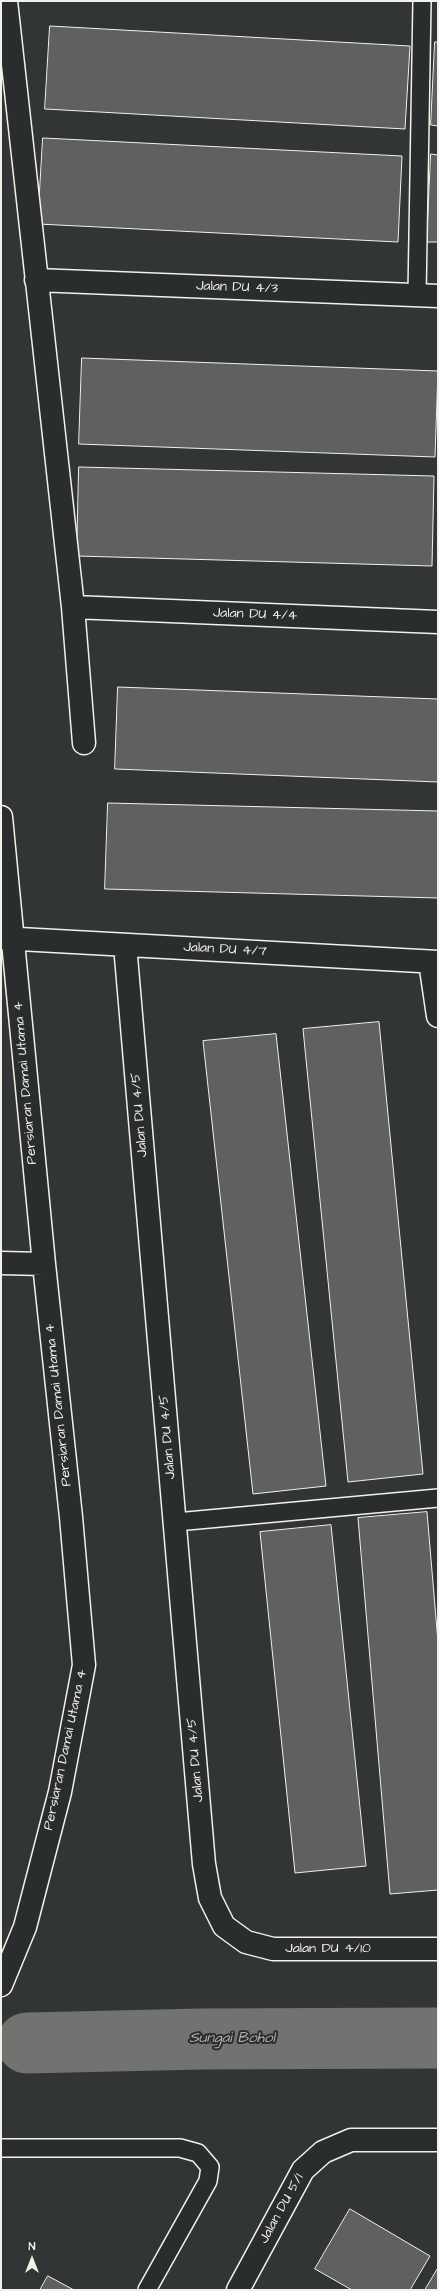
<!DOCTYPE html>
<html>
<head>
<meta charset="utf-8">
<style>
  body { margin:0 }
  #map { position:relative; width:439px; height:2291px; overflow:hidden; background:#323535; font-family:"Architects Daughter",sans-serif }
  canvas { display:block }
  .frame { position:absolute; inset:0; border:2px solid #f4f1e8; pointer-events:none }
  .north { position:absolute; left:12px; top:2239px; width:40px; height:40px; -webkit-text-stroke:3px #2a2d2e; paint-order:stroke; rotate:0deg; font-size:11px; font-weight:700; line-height:16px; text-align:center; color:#f4f1e8 }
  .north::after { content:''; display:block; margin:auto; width:14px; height:18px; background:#f4f1e8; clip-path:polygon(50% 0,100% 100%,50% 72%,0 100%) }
</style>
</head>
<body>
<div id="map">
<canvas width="439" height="2291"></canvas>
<div class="frame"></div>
<div class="north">N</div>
</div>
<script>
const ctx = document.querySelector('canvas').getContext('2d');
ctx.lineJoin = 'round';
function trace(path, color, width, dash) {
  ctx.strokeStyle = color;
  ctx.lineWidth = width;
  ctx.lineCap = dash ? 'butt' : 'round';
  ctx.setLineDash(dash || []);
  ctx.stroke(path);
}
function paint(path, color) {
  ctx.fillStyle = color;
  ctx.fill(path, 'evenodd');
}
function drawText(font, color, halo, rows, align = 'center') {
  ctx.font = font + ' "Architects Daughter",sans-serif';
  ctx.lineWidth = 4;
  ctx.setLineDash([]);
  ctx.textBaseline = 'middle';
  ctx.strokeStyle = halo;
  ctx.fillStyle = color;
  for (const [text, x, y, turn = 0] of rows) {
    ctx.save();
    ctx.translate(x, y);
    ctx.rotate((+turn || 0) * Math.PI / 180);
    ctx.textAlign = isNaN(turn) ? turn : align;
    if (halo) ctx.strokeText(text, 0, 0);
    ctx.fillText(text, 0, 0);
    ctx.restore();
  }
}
trace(new Path2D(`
  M27,2043L201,2039L438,2038`), '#727370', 61);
const building = new Path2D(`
  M50,26L410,46L405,129L45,109Z
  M435,42H438V126L431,125Z
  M43,138L402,156L398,242L38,224Z
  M431,154L438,155V242H427Z
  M82,358L438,371L435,457L79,444Z
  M79,467L434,476L432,566L77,556Z
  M118,687L438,699V782L115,769Z
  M108,803L438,811V898L105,889Z
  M379,1022L423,1474L348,1482L303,1029Z
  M276,1034L326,1486L253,1494L203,1041Z
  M427,1512L438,1642V1890L390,1894L358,1518Z
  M331,1525L366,1866L295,1873L260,1532Z
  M350,2209L430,2256L410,2290H352L315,2269Z
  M438,2268V2290H425Z
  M48,2276L74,2290H40Z`);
paint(building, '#5f605f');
trace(building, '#f4f1e8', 1);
const service = new Path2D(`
  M417,295L422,1
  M176,1522L438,1498
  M1,2148H180L198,2153L210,2167L208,2181L147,2290`);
const minor = new Path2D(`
  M6,1L73,607L84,743
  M36,280L438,296
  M73,607L438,622
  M1,817L44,1264L71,1517L84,1665L60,1792L25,1927L1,1985
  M1,938L438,962
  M125,945L204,1864L210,1898L224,1926L246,1942L273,1949H438
  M430,962L438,1016
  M1,1263L44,1264
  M238,2290L303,2170L323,2152L351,2140H438`);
trace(service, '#f4f1e8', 20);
trace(minor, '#f4f1e8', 25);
trace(service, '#2a2d2e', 17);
trace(minor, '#2a2d2e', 22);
drawText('14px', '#f4f1e8', '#2a2d2e', [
  ["Jalan DU 4/3",237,288,2],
  ["Jalan DU 4/4",255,615,2],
  ["Jalan DU 4/7",225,950,3],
  ["Persiaran Damai Utama 4",26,1083,-95],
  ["Jalan DU 4/5",140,1115,-95],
  ["Persiaran Damai Utama 4",59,1405,-96],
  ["Jalan DU 4/5",168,1437,-95],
  ["Persiaran Damai Utama 4",66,1750,-78],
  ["Jalan DU 4/5",196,1760,-95],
  ["Jalan DU 4/10",328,1949],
  ["Jalan DU 5/1",282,2209,-61]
]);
drawText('italic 15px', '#b3b2ac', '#2a2d2e', [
  ["Sungai Bohol",232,2039]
]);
</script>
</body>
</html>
